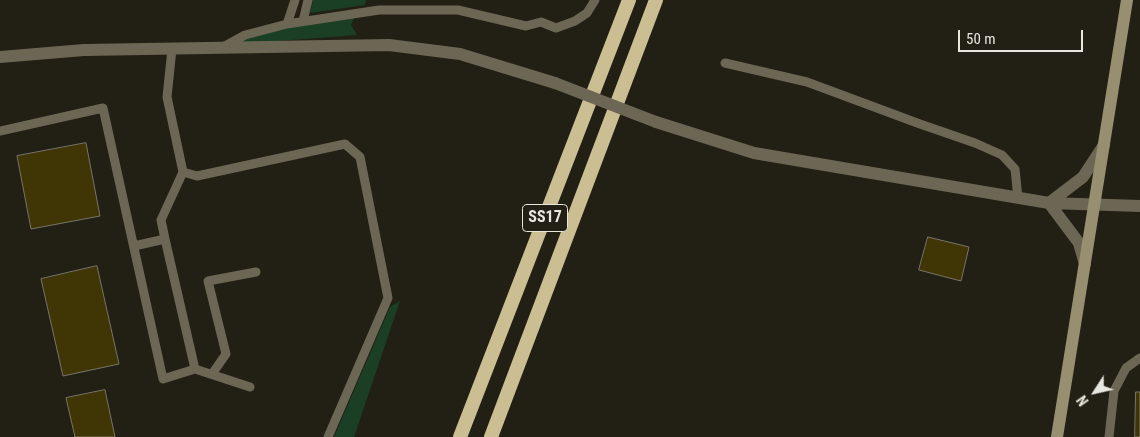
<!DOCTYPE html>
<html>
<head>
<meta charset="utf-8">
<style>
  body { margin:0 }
  #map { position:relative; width:1140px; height:437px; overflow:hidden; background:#221f15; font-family:"Roboto Condensed",sans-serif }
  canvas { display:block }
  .north { position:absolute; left:1070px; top:367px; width:50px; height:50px; -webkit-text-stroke:4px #221f15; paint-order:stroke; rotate:235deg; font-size:14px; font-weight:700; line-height:20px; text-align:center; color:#e7e6df }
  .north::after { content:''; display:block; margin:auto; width:18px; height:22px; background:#e7e6df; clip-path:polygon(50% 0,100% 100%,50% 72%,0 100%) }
  .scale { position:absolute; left:958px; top:30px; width:125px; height:22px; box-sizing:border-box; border:2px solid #e7e6df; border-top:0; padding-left:6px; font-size:15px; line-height:18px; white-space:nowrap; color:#e7e6df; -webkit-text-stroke:4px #221f15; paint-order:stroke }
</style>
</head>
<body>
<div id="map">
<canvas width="1140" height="437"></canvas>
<div class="north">N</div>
<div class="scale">50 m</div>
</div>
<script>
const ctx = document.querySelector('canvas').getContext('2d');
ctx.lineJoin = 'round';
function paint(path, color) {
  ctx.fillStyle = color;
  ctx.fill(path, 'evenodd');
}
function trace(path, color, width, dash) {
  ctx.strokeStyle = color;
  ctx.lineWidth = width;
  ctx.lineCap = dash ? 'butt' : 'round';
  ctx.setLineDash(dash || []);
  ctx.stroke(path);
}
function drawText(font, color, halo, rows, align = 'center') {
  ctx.font = font + ' "Roboto Condensed",sans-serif';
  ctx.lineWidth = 4;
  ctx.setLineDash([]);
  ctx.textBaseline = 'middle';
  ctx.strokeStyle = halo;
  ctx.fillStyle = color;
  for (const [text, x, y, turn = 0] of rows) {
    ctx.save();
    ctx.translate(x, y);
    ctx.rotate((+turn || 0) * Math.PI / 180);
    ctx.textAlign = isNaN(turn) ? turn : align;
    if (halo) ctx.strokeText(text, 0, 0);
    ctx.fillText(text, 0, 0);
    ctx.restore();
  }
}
paint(new Path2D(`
  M313,0H366L365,5L310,13Z
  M355,16L351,25L357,35L239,44L250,35Z
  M400,301L354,437H334L390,307Z`), '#1a3f24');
const building = new Path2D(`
  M86,143L100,216L31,229L17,156Z
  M928,237L969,247L961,281L919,270Z
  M97,266L119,364L63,376L41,279Z
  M105,390L115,437H75L66,398Z
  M1136,392H1140V437H1135Z`);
paint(building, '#403505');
trace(building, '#787569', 1);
trace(new Path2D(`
  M303,21L308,0
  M287,24L295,0
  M225,46L245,35L287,24L379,10H458L526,26L541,22L556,28L575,21L587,13L595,0
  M172,49L167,97L183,172L161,220L165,239L195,369L250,387
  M725,63L807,82L920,124L975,143L1002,155L1015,169L1018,198
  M0,131L103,108L163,379L195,369
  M183,172L197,176L345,144L360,157L388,298L328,437
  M134,246L165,239
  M212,374L226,354L208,281L256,272
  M1109,437L1114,391L1126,368L1140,358`), '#6c6754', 9);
trace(new Path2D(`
  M0,57L84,50L389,45L460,54L555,83
  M656,122L754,153L1049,203L1140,206
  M1049,203L1083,177L1104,145
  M1049,203L1079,243L1085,264`), '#6c6754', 12);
trace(new Path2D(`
  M1057,437L1127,0`), '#988f71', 12);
trace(new Path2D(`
  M460,437L629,0
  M491,437L656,0`), '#cabe92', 14);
trace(new Path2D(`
  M555,83L656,122`), '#6c6754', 12);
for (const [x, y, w] of [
  [545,218,45]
]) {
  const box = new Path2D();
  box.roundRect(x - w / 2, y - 13.5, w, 27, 4);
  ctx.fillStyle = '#221f15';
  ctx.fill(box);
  trace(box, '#e7e6df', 1);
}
drawText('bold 16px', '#e7e6df', null, [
  ["SS17",545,218]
]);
</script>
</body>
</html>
